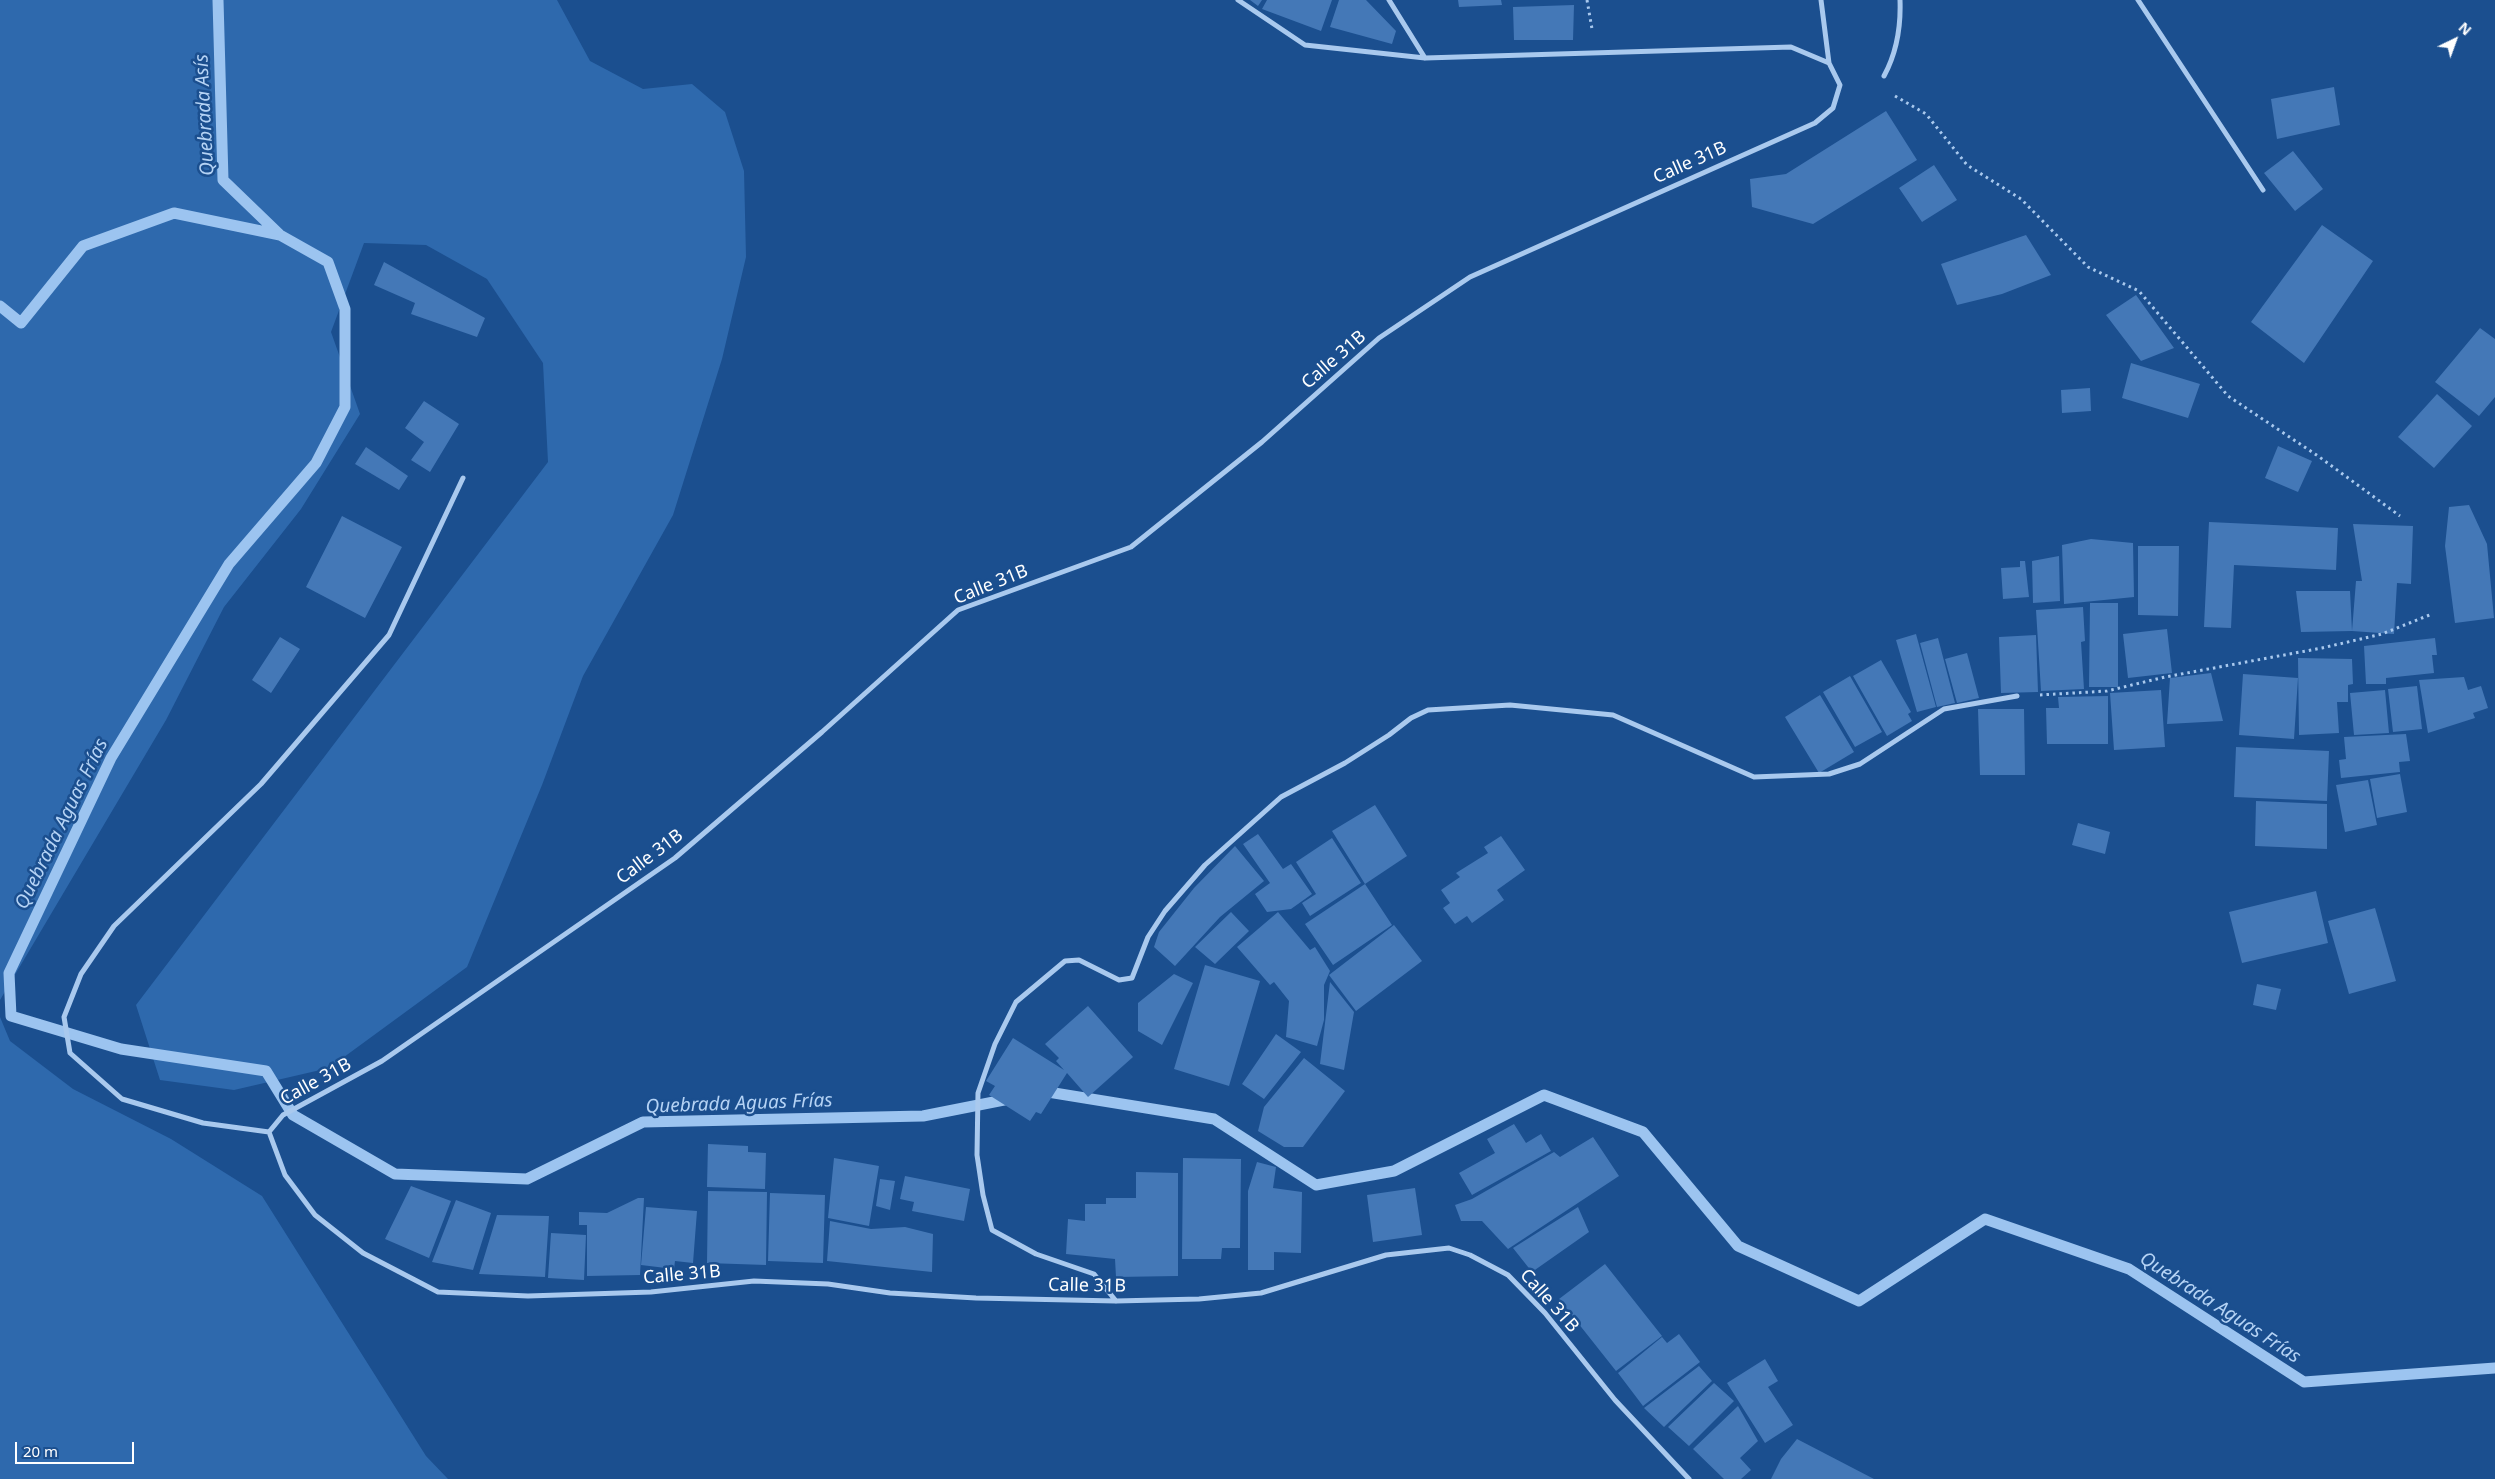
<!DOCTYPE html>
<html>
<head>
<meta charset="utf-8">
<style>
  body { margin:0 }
  #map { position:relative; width:2495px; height:1479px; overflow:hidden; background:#1b4f8f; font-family:"Noto Sans",sans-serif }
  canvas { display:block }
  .north { position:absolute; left:2430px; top:15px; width:50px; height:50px; -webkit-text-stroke:4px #1b4f8f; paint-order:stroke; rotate:42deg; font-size:14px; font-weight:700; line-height:20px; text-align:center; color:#fff }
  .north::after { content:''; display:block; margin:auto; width:18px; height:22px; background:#fff; clip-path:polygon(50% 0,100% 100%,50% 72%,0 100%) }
  .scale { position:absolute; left:15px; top:1442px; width:119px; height:22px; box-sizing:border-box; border:2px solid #fff; border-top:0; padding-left:6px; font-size:15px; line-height:18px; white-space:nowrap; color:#fff; -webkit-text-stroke:4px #1b4f8f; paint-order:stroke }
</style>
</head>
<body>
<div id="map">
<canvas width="2495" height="1479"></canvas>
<div class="north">N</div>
<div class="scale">20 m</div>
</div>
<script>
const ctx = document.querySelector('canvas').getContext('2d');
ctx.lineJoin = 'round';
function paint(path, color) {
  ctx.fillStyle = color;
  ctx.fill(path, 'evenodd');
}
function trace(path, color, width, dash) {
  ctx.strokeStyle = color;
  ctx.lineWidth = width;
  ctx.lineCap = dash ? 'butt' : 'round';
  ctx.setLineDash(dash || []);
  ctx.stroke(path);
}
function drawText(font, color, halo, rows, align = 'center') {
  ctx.font = font + ' "Noto Sans",sans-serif';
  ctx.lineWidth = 5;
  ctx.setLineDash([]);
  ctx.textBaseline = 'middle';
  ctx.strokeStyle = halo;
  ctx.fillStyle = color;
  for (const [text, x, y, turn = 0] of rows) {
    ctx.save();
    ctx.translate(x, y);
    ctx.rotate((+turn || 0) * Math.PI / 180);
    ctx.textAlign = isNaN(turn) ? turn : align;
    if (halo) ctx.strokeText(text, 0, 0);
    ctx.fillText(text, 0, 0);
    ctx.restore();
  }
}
paint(new Path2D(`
  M0,0H557L590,61L643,89L692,84L725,112L744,171L746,257L722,359L673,515L583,676L542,785L467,967L329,1068L234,1090L160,1080L136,1005L548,462L543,363L487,279L426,245L364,243L331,332L360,414L301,509L224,607L166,720L0,1000Z
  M0,1017L10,1041L73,1089L171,1139L262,1196L426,1456L448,1479H0Z`), '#2e69ad');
trace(new Path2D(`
  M218,0L223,180L279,234
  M0,306L21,323L83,246L174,213L280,235L328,262L345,309V407L316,463L229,564L111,758L9,973L11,1016L121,1049L266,1071L293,1115L395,1174L527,1179L643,1122L923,1116L1014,1098
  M1039,1093L1048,1092L1214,1119L1316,1185L1394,1171L1544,1095L1643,1132L1738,1246L1859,1301L1985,1219L2129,1269L2304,1382L2495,1368`), '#9cc4f0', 11);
paint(new Path2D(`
  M1250,0H1262L1258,6Z
  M1267,0H1332L1321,31L1262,9Z
  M1339,0H1366L1396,31L1392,44L1330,27Z
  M1458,0H1501L1502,5L1459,7Z
  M1574,5L1573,40H1514L1513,7Z
  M2334,87L2340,125L2277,139L2271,99Z
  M1886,111L1917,160L1813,224L1752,207L1750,179L1786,174Z
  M2293,151L2323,189L2295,211L2264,173Z
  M1934,165L1957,200L1922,222L1899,188Z
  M2322,225L2373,261L2304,363L2251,322Z
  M2026,235L2051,275L2002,294L1957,305L1941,264Z
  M384,262L485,318L477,337L411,314L415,303L374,285Z
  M2136,295L2174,348L2141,361L2106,315Z
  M2480,328L2495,339V397L2479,416L2435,382Z
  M2131,363L2200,384L2188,418L2122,398Z
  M2090,388L2091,411L2062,413L2061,390Z
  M2437,394L2472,426L2434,468L2398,437Z
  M424,401L459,424L430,472L411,460L424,442L405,428Z
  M2278,446L2312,461L2298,492L2265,478Z
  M366,447L408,476L399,490L355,464Z
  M2469,505L2487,544L2494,618L2455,623L2445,546L2449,507Z
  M342,516L402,547L365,618L306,587Z
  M2209,522L2338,528L2336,570L2234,565L2231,628L2204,627Z
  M2353,524L2413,526L2411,584L2397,583L2394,634L2352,631L2356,581H2362Z
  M2091,539L2133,543L2134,597L2064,604L2062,545Z
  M2138,546H2179L2178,616L2138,615Z
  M2059,556L2060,601L2033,603L2032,561Z
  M2020,561H2025L2029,597L2003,599L2001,568L2020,567Z
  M2296,591H2350L2352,631L2301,632Z
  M2090,603H2118V687H2089Z
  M2083,607L2085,641L2081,642L2084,689L2041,691L2036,610Z
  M2167,629L2172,673L2128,678L2123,634Z
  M1916,634L1936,707L1917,712L1896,640Z
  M2036,635L2038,692L2001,693L1999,637Z
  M280,637L300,649L271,693L252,680Z
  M1938,638L1955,703L1937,707L1920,643Z
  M2435,638L2437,655H2432L2434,673L2386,678V684H2366L2364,646Z
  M1967,653L1979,698L1957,703L1945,659Z
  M2298,658L2352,659L2353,684L2348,685V702H2337L2339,733L2299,735Z
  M1881,660L1911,712L1908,714L1912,721L1887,736L1853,676Z
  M2211,673L2223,721L2167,724L2170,678Z
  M2243,674L2298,678L2294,739L2239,735Z
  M1850,676L1882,732L1855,747L1823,692Z
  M2464,677L2468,690L2481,686L2488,708L2473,713L2475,718L2428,733L2419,680Z
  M2417,686L2422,729L2393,732L2388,689Z
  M2161,690L2165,747L2114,750L2110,693Z
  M2385,690L2389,733L2354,735L2350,693Z
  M1820,695L1854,752L1819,773L1785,717Z
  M2108,696V744H2047L2046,708H2059L2058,697Z
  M1978,709H2024L2025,775H1980Z
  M2406,734L2410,761L2399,762L2400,772L2341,778L2339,760L2346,759L2344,737Z
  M2236,747L2329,751L2327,801L2234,797Z
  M2400,774L2407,812L2377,818L2370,779Z
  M2368,780L2377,825L2345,832L2336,785Z
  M2256,801L2327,804V849L2255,846Z
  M1375,805L1407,856L1365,884L1332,831Z
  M2078,823L2110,832L2105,854L2072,845Z
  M1258,834L1283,869L1291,864L1312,894L1291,909L1267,912L1255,894L1270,883L1243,844Z
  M1501,836L1525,870L1497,890L1504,900L1472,923L1467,916L1455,924L1443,908L1450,903L1441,890L1460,877L1456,873L1488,853L1484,847Z
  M1332,838L1361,883L1310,916L1302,903L1316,894L1296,862Z
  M1235,846L1264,881L1220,917L1175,966L1154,947L1159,932L1194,888Z
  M1365,884L1392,925L1333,965L1305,924Z
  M2316,891L2328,943L2242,963L2229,912Z
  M2375,908L2396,981L2349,994L2328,921Z
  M1231,912L1249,931L1215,964L1195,947Z
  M1278,912L1310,950L1315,947L1330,971L1324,985V1020L1317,1046L1286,1037L1289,1001L1274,982L1270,985L1237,947Z
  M1394,925L1422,961L1356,1011L1329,975Z
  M1205,965L1260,981L1229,1086L1174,1069Z
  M1174,974L1193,983L1162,1045L1138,1031V1003Z
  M1330,982L1354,1012L1344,1070L1320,1064Z
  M2257,984L2281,989L2276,1010L2253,1005Z
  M1088,1006L1133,1057L1088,1097L1067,1073L1041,1114L1036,1112L1030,1121L989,1095L995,1086L986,1081L1013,1038L1064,1070L1056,1061L1059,1058L1045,1044Z
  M1276,1034L1301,1052L1264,1099L1242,1084Z
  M1304,1058L1345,1091L1303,1147H1284L1258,1131L1264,1107Z
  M1514,1124L1526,1143L1541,1134L1551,1151L1472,1195L1459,1173L1495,1153L1487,1139Z
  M1593,1137L1619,1176L1508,1249L1482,1221H1461L1455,1205L1472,1199L1554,1152L1560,1157Z
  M708,1144L748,1146V1152L766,1153L765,1189L707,1187Z
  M834,1158L879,1166L869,1226L828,1218Z
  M1183,1158L1241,1159L1240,1248H1222L1221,1259H1182Z
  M1257,1162L1276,1167L1273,1188L1302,1192L1301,1253L1274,1252V1270H1248V1191Z
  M1136,1172L1178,1173V1276L1116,1277L1115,1259L1066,1254L1068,1219L1085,1221V1204H1106V1198H1136Z
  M905,1176L970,1189L964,1221L912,1211L914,1202L900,1199Z
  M880,1179L895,1181L890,1210L876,1206Z
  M411,1186L451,1201L429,1258L385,1239Z
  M1415,1188L1422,1235L1373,1242L1367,1195Z
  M708,1191L767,1192L766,1265L707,1263Z
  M770,1193L825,1195L823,1263L768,1261Z
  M638,1198H644L640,1275L587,1276V1225H579V1212L607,1213Z
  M456,1200L491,1213L473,1270L432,1262Z
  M646,1207L697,1211L693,1263L675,1261L674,1269L641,1265Z
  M1578,1207L1589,1232L1532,1272L1513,1248Z
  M497,1215L549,1216L545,1277L479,1274Z
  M830,1221L871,1229L905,1227L933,1234L932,1272L827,1261Z
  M551,1233L586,1235L584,1280L548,1278Z
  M1605,1264L1662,1336L1616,1371L1559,1299Z
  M1679,1334L1700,1362L1643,1406L1618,1373L1662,1337L1667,1343Z
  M1765,1359L1778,1381L1768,1387L1793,1425L1765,1443L1727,1383Z
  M1699,1366L1712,1381L1664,1427L1644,1408Z
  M1714,1383L1734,1401L1689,1446L1668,1427Z
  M1738,1406L1758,1441L1740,1458L1751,1470L1741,1479H1724L1693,1449Z
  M1797,1439L1874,1479H1771L1781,1459Z`), '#4478b7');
trace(new Path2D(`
  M1587,0L1592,29
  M1895,96L1926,114L1967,165L2021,199L2088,267L2139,291L2228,396L2318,456L2400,516
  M2040,695L2107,691L2165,677L2322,648L2382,634L2432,614`), '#a9c9ee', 3, [2.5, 4]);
trace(new Path2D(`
  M1238,0L1305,45L1425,58L1791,47L1829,63L1840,85L1833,108L1815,123L1470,277L1379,338L1262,442L1131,547L958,610L822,732L675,858L382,1061L283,1115L269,1132L285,1175L315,1215L363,1253L438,1292L528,1296L651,1292L754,1281L828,1284L890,1293L976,1298L1116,1301L1199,1299L1261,1293L1386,1255L1449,1248L1470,1255L1508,1275L1545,1313L1615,1400L1689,1479
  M1389,0L1425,58
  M1821,0L1829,63
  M2138,0L2263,190
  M1884,76C1897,52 1901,27 1900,0
  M269,1132L203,1123L122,1099L70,1053L64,1017L81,974L114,926L261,784L389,635L463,478
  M1116,1301L1094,1274L1036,1254L992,1230L983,1195L977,1155L978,1093L995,1044L1016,1002L1065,961L1079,960L1119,980L1132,978L1148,937L1165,911L1205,865L1281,797L1345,763L1389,735L1411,718L1428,710L1510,705L1613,715L1754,777L1829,774L1860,764L1944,709L2017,696`), '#a9c9ee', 5);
drawText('18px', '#fff', '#1b4f8f', [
  ["Calle 31B",1690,163,-24],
  ["Calle 31B",1334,360,-41],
  ["Calle 31B",991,585,-22],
  ["Calle 31B",650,857,-37],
  ["Calle 31B",316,1082,-29],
  ["Calle 31B",682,1275,-5],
  ["Calle 31B",1087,1286,1],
  ["Calle 31B",1549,1301,48]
]);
drawText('italic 19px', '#b5d3f5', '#1b4f8f', [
  ["Quebrada Asís",205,115,-93],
  ["Quebrada Aguas Frías",62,824,-64],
  ["Quebrada Aguas Frías",739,1104,-2],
  ["Quebrada Aguas Frías",2220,1308,33]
]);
</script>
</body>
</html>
